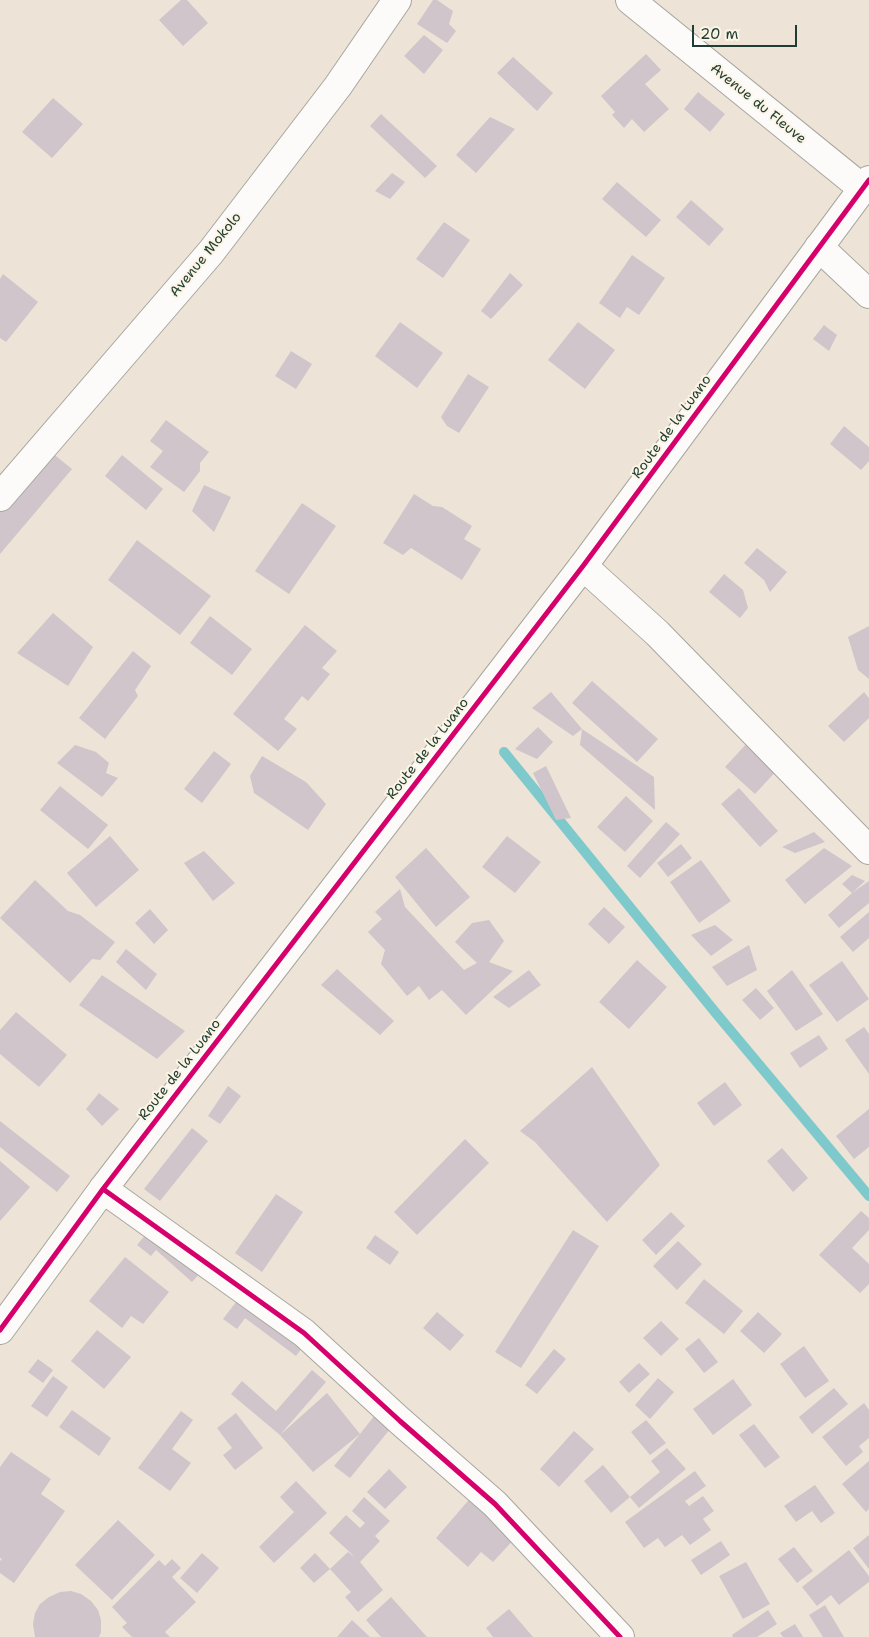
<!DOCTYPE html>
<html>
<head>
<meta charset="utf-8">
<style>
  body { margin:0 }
  #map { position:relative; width:869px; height:1637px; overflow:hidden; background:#ede4d7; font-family:"Shantell Sans",sans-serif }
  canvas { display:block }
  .scale { position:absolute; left:692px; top:25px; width:105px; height:22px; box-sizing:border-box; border:2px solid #1f3d34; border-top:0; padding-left:6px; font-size:15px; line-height:18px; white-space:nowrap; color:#1f3d34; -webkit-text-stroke:4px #fcf5e5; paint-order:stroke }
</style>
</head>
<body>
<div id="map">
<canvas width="869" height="1637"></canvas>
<div class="scale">20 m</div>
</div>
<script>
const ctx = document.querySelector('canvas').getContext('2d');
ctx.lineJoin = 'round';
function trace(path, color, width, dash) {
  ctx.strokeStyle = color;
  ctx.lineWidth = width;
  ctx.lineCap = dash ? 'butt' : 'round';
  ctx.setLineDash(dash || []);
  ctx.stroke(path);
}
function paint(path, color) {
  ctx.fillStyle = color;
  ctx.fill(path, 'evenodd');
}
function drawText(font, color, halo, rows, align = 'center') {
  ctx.font = font + ' "Shantell Sans",sans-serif';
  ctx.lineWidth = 4;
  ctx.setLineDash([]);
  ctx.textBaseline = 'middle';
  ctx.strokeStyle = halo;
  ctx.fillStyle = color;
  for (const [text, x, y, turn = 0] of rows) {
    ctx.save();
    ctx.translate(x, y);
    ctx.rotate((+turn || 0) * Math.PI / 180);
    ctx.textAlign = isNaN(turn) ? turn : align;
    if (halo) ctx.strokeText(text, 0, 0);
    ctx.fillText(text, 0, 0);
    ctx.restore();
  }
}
trace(new Path2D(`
  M504,752L715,1012L869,1196`), '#7ec9cc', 10);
paint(new Path2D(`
  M181,0H187L208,23L183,46L159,20Z
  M433,0H437L453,11L449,24L456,31L447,43L417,24Z
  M424,35L443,50L424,74L404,56Z
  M646,54L661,70L645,84L669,109L644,132L632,119L624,128L612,115L615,112L601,96Z
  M513,57L553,93L537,111L497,73Z
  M698,92L725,114L710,132L684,109Z
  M53,98L83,124L52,158L22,132Z
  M381,114L437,166L425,178L370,126Z
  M490,117L515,129L476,173L456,155Z
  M392,173L405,182L390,199L375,191Z
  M617,182L661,220L646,237L602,199Z
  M691,200L724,229L709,246L676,217Z
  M444,222L470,240L443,278L416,259Z
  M632,255L665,278L639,315L627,307L620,318L599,303Z
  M510,273L523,285L491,319L481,311Z
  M3,274L38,302L6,342L0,338V279Z
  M400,322L443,353L417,388L375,356Z
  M578,322L615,350L585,389L548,360Z
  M824,325L837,335L829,351L813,339Z
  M291,351L312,364L296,389L275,376Z
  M468,374L489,387L459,433L447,426L441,417Z
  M166,420L209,452L200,463V471L184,492L150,467L163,451L150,441Z
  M844,426L869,447V461L861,470L830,444Z
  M51,452L72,469L0,554V512Z
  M122,455L163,489L146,510L105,476Z
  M204,485L231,497L214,532L192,511Z
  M414,494L433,506L442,507L472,526L464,539L481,549L462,580L411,548L403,555L383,543Z
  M302,503L336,526L289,594L255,571Z
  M137,540L211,596L180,635L108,580Z
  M757,548L787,572L770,592L764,580L744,563Z
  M724,574L743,590L748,608L740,618L709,592Z
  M53,613L93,647L68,686L17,653Z
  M210,616L252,649L232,675L190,643Z
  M305,625L337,651L322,668L330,674L308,701L302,696L284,719L297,729L278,751L233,714Z
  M869,626V679L858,670L848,637Z
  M133,651L151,666L135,690L138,696L105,739L79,718Z
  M592,681L658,739L637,762L572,703Z
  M551,692L582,729L573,736L532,708Z
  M864,692L869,698V718L844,742L828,726Z
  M538,727L553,742L537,759L515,749Z
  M582,729L654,777L655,810L580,745Z
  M749,741L779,768L755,794L725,767Z
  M75,745L96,752L109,763L106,773L118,778L102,797L57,763Z
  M214,751L231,764L202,803L184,789Z
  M262,756L306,782L326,804L308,830L254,793L250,776Z
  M546,766L571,818L556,820L533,773Z
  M60,786L108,825L88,849L40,810Z
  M739,788L778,831L760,847L721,804Z
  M626,796L653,821L625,852L597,827Z
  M666,822L680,834L640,878L627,866Z
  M814,832L825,842L795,853L782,847Z
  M110,836L139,870L96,907L67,873Z
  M507,836L541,862L515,893L482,867Z
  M681,844L692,858L668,877L657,863Z
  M426,848L470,897L436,927L395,877Z
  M824,848L852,866L805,904L785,880Z
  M204,851L235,883L213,901L184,863Z
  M701,860L731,901L699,923L670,882Z
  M852,875L865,881L852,893L869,881V903L839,928L828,915L852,893L842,884Z
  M35,880L68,911L80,915L115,942L100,960L92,959L70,983L0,918Z
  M400,889L405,907L464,970L477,963L455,942L472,923L489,920L504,941L489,962L513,971L466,1015L442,990L429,1000L419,986L407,996L381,964L385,950L368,932L382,919L375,912Z
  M604,907L625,927L609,944L588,924Z
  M150,909L168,930L154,944L135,923Z
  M869,912V938L853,952L840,937Z
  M715,925L733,940L711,956L691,935Z
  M749,945L757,970L727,986L712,967Z
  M126,949L157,974L146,990L116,962Z
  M637,960L667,987L629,1029L599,1002Z
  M842,961L869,999L837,1022L809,985Z
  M337,969L394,1021L380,1035L321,985Z
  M529,970L541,985L509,1008L493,997Z
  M792,970L823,1014L796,1031L767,991Z
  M102,975L185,1031L157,1059L79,1005Z
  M756,988L774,1008L760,1020L742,1000Z
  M16,1012L67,1055L39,1087L0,1054V1030Z
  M864,1027L869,1034V1074L845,1040Z
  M819,1035L828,1049L800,1068L790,1053Z
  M592,1067L660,1165L607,1222L535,1142L520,1131Z
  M725,1082L742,1105L714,1126L697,1103Z
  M228,1086L241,1096L220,1124L208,1116Z
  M99,1093L119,1109L102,1126L86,1109Z
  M869,1109V1147L854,1159L836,1136Z
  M0,1121L70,1176L57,1192L0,1147Z
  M192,1128L208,1141L160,1201L144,1189Z
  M465,1139L489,1163L417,1235L394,1212Z
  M782,1148L808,1178L793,1192L767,1161Z
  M0,1161L30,1187L0,1221Z
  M276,1194L303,1212L262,1272L235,1253Z
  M861,1211L869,1218V1230L852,1248L869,1264V1284L860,1293L819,1255Z
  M671,1212L685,1226L656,1255L642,1240Z
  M152,1227L202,1271L192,1282L156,1250L151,1256L137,1245Z
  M573,1230L599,1246L521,1368L495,1352Z
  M375,1235L399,1252L390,1265L366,1248Z
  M678,1241L702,1264L677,1290L653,1266Z
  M125,1257L169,1292L143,1324L131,1316L122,1328L89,1301Z
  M704,1279L743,1311L724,1334L685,1303Z
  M243,1293L307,1341L296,1356L245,1318L237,1329L223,1319Z
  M437,1312L464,1335L450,1351L423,1328Z
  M758,1312L782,1334L764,1353L740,1331Z
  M661,1321L679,1339L661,1356L643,1338Z
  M97,1330L131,1357L104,1389L71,1361Z
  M699,1338L718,1362L704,1373L685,1349Z
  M804,1346L829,1381L805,1398L780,1364Z
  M554,1349L566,1359L537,1394L525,1385Z
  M38,1359L53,1370L43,1383L28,1372Z
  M639,1363L650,1374L629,1393L619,1382Z
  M312,1370L326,1382L280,1435L231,1394L242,1381L276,1411Z
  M53,1376L68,1387L47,1417L31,1406Z
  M658,1378L674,1392L650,1419L635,1405Z
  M733,1379L752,1405L713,1435L693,1409Z
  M834,1388L848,1404L812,1434L799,1417Z
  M327,1393L360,1434L379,1410L395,1423L350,1478L334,1466L360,1434L313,1472L280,1435Z
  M864,1403L869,1410V1438L859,1446L863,1452L846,1466L822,1437Z
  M72,1410L111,1438L99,1456L59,1427Z
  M181,1411L193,1420L172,1449L191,1463L170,1491L138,1468Z
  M236,1413L263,1448L235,1470L223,1455L232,1448L217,1428Z
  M646,1420L666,1443L650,1455L631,1432Z
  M754,1424L780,1457L765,1468L739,1435Z
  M574,1431L594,1449L559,1487L540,1469Z
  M667,1448L686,1469L639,1508L630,1497L660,1472L651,1461Z
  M11,1452L51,1479L41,1494L65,1511L14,1583L0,1573V1561L2,1559L0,1558V1467Z
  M869,1461V1509L866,1512L842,1484Z
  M603,1465L630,1497L611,1513L584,1481Z
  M389,1469L407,1487L385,1509L367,1492Z
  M695,1471L706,1486L685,1501L689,1506L703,1496L714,1511L703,1519L711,1530L690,1545L682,1535L665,1547L658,1538L644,1548L625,1522Z
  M296,1481L327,1513L274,1563L259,1547L294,1512L280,1497Z
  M815,1485L835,1513L821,1523L812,1511L796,1522L784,1506Z
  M473,1495L518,1535L493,1562L481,1552L468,1567L436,1538Z
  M364,1497L390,1521L375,1536L380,1541L360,1562L383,1590L358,1612L345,1597L351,1592L330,1569L348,1552L356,1558L329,1533L346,1515L360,1528L365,1523L352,1511Z
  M118,1520L155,1555L112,1600L75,1565Z
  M869,1535V1569L853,1548Z
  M721,1541L730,1555L701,1575L691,1560Z
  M794,1547L813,1571L797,1583L778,1559Z
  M849,1550L869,1576V1582L839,1605L831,1595L817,1606L802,1587Z
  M202,1553L219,1568L197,1593L180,1578Z
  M315,1553L330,1569L314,1583L300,1568Z
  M172,1559L181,1568L172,1577L196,1602L165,1632L170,1637H132L122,1627L127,1623L112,1607L159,1560L165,1566Z
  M746,1562L770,1604L743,1619L719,1576Z
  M71,1591L81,1594L91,1601L98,1610L101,1620V1632L99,1637H35L33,1624L35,1613L40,1604L49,1597L60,1592Z
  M391,1597L427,1637H381L366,1620Z
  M825,1605L844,1637H823L809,1615Z
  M509,1609L533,1637H493L486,1628Z
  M768,1610L777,1624L757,1637H733L732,1635Z
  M352,1620L370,1637H337Z
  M795,1624L803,1637H783L780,1633Z`), '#cfc5ca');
const minor = new Path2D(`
  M630,0L862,188
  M819,247L869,294
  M0,497L211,252L338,86L397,0
  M583,566L657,633L869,850
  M103,1189L304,1333L400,1421L495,1504L620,1637`);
const tertiary = new Path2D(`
  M0,1330L103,1189L583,566L869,180`);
trace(minor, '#a8a69e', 30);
trace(tertiary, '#a8a69e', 30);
trace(minor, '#fcfbf9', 28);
trace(tertiary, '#fcfbf9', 28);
trace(new Path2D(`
  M103,1189L304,1333L400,1421L495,1504L620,1637
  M0,1330L103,1189L583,566L869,180`), '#d6006c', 5);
drawText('14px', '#1f3d34', '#fcf5e5', [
  ["Avenue du Fleuve",758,104,39],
  ["Avenue Mokolo",206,255,-51],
  ["Route de la Luano",672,427,-54],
  ["Route de la Luano",428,749,-52],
  ["Route de la Luano",180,1070,-52]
]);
</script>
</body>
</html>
